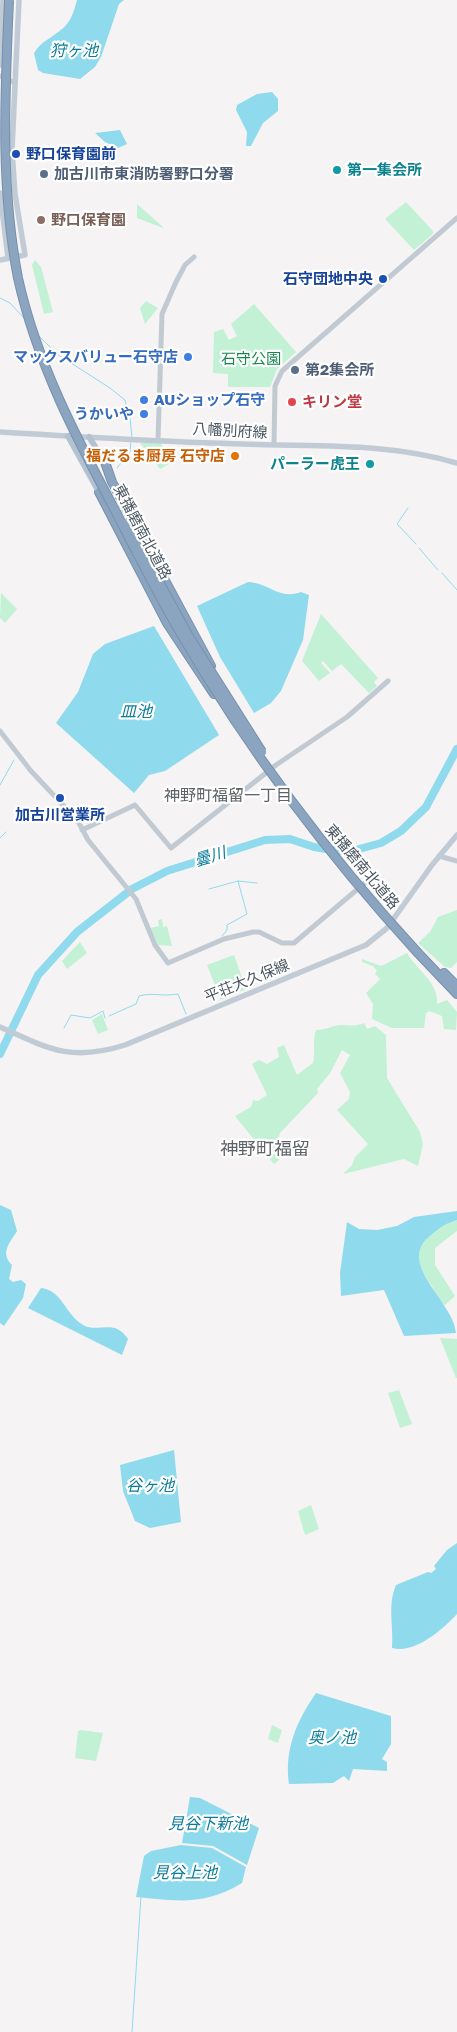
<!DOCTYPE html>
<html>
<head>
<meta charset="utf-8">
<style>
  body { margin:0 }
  canvas { display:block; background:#f5f3f3 }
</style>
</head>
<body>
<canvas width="457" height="2032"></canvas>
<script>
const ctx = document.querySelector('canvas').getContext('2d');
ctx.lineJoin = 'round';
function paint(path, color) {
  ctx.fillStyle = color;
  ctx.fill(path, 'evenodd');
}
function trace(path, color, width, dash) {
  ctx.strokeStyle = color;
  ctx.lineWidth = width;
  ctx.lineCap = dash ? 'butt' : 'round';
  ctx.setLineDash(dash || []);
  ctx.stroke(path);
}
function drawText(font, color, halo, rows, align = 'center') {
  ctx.font = font + ' "Golos Text","Noto Sans JP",sans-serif';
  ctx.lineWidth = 4.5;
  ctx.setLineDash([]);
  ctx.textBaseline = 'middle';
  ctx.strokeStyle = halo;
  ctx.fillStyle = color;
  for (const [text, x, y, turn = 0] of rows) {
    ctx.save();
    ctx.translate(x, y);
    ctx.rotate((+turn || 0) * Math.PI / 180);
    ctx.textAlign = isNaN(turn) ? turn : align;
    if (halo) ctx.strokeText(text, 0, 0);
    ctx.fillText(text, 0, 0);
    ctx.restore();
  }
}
paint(new Path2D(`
  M406,202L433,231V234L414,250L386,220V218Z
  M137,204L163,227V228L137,218Z
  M35,260L41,267L53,312L44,314L32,265Z
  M146,301L158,308L145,324L140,308Z
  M254,304L296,352L277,369L270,387H228V374L213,373L214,332L223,329L229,340L237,336L231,324Z
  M140,443H161L169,464L160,469Z
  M1,593L17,609L5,623L0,618Z
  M321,614L378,678L374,682L377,686L369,693L341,664L332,671L323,661L321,663L330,673L319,681L302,661Z
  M457,910V962L451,968L445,967L418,943L430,932L438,917Z
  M162,919L163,927L167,926L172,946L158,945L150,928L159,926L158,920Z
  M80,942L87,953L67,969L62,961Z
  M407,953C415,968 440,984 437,1004L447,1000L457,1012L456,1030L444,1029L442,1016L429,1011L426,1013L424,1028H392L372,1019L373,1004L366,993L380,979L375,974L377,971L373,966L362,962V959L381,966Z
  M234,955L246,989L221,1000L207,965Z
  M102,1014L108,1030L98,1034L92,1020Z
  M364,1023L367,1029L375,1026L386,1035L387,1078L420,1132L423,1144L418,1166L404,1159L343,1174L352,1165L355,1157L368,1144L337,1110L349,1099L350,1092L340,1073L350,1055L342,1050L330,1073L317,1089L318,1093L280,1133L277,1141L279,1160L274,1164L235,1116L251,1107L253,1100L258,1101L267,1095L252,1064L259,1060L267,1064L279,1057L277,1048L284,1045L297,1075L313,1063C316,1052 312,1041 316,1030C326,1030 331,1026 340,1025C349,1025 355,1027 364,1023Z
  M457,1220V1231L435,1248V1265L455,1296L445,1305C439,1301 435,1292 432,1286C427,1279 418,1267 417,1259C416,1241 442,1223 457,1220Z
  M440,1338L457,1339V1378H456Z
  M399,1390L412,1424L400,1428L388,1393Z
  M311,1505L319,1529L305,1535L298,1511Z
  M272,1725L282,1730L278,1743L268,1739Z
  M81,1730L103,1733L96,1761L75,1758L78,1731Z`), '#c3f1d5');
paint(new Path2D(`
  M77,0H124L119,4L101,57L95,67L80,79L43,73L38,70L34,53C41,41 52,38 62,29C71,22 74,11 77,0Z
  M272,92L278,99V111L263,123L251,146H246L247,132L236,110L237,105L257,94Z
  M120,130L127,144L118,148L105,142L95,133Z
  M248,582C270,583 278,600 301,592L309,595L303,640L281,691L271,703L254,713L220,657L197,606Z
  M154,626L219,735L165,771L149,775L134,793L56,723L78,692L93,654L105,644Z
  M0,1205L11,1210L17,1231C9,1244 0,1253 12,1265L9,1279L13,1282L21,1280L26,1284L23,1298L4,1326L0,1323Z
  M457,1211V1220C446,1223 439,1228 431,1235C394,1263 454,1301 456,1333L404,1336L384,1290L341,1296L340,1273L347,1222L359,1229L377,1230L397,1226L414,1217Z
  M41,1288C61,1290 65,1312 80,1323C97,1336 113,1316 128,1339L122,1355L28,1308Z
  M174,1450L181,1522L150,1528L135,1521L123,1491L120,1465Z
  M457,1543V1614C442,1630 415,1654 392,1648C394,1627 387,1606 396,1585L428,1572L431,1573L436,1569L434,1566L447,1550Z
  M316,1693L391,1716V1744L382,1759L387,1762V1771L353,1769L349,1781L344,1776L333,1783L289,1784C284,1749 297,1721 316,1693Z
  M190,1797L200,1798L259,1828L247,1865L213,1846L182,1843Z
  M181,1845L212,1848L246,1867L242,1883C204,1906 177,1901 136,1897L144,1856L151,1851Z`), '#90daee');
trace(new Path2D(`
  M0,298L10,303L25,319
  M37,334L57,354L110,388L125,400L130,418L132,437
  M117,468L130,452L131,441
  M408,508L397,524L416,544
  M419,548L438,570
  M442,573L457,590
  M0,785L14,760
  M0,838L6,832
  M209,889L238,881L257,883
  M222,936L227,930V925L247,914L238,881
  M109,1016L136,1004L139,996C154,992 161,997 178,994L186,1014
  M64,1028L71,1015L90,1018L103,1011L105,1018
  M132,2032L141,1896`), '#90daee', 1);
trace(new Path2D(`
  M0,1054L38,975L77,932L132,889L167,871L265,840L290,839L314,847L338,851H352L381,843L401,831L426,807L457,749`), '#90daee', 8);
const motorway = new Path2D(`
  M105,462L112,482L211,666
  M99,492L167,623L214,694
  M418,953L457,994
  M444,973L457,986`);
trace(motorway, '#7690ad', 10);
trace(new Path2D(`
  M0,76L15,83
  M158,440L162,314L176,282L185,265L194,257
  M274,445L275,386L282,371L457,218
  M0,731L31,771L78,821L88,840L136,899L155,945L168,963L224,939L253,932H259L282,943H294L366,882
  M82,830L135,805L171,848L276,765L347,717L388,681
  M439,856L457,861`), '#c1cad2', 5);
trace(new Path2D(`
  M0,65L3,0
  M0,193L8,258
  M0,260L25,255L15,194L12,150L19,0
  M0,432C81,437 162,442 243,444C316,447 386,442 457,463
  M0,1027C49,1049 71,1062 125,1045L366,945L387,928L432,865L457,835`), '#c1cbd6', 5.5);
trace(new Path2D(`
  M68,436L99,492
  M89,437L105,462`), '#b3c2d1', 6);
trace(motorway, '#8ba5c1', 8);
const motorwayBridge = new Path2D(`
  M9,0C5,94 0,185 18,278C37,364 77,439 118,516C139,557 160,599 184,639C250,752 329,856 418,953
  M127,523L188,635L262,752`);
trace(motorwayBridge, '#7690ad', 10, []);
trace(motorwayBridge, '#8ba5c1', 8);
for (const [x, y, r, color] of [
  [16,154,5,"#1a4fb4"],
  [337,170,5,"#0f9aa8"],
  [44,174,5,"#5c6f8a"],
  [41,220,5,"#8d6e63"],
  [383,279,5,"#1a4fb4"],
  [188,357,5,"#3f7fe0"],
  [295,370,5,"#5c6f8a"],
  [144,400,5,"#3f7fe0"],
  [292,402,5,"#e0444e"],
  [144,414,5,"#3f7fe0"],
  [235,456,5,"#e8710a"],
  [370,464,5,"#0f9aa8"],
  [60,798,5,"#1a4fb4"]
]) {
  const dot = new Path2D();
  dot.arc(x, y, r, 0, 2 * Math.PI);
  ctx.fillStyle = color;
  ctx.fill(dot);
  trace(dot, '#fff', 2);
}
drawText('bold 15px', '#164399', '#fff', [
  ["野口保育園前",26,154],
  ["石守団地中央",373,279,"right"],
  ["加古川営業所",60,815,"center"]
], 'left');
drawText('bold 15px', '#0d838f', '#fff', [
  ["第一集会所",347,170],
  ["パーラー虎王",360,464,"right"]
], 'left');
drawText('bold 15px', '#4e5e75', '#fff', [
  ["加古川市東消防署野口分署",54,174],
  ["第2集会所",305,370]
], 'left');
drawText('bold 15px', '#785e54', '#fff', [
  ["野口保育園",51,220]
], 'left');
drawText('bold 15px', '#366cbe', '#fff', [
  ["マックスバリュー石守店",178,357],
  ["AUショップ石守",154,400,"left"],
  ["うかいや",134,414]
], 'right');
drawText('15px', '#17864f', '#fff', [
  ["石守公園",251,359]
]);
drawText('bold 15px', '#be3a42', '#fff', [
  ["キリン堂",302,402]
], 'left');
drawText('15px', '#4a5661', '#fff', [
  ["八幡別府線",230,431,3],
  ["東播磨南北道路",142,532,62],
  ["東播磨南北道路",362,867,50],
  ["平荘大久保線",247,981,-22]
]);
drawText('bold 15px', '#c56008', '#fff', [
  ["福だるま厨房 石守店",225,456]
], 'right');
drawText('italic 16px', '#0c7c9b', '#fff', [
  ["狩ヶ池",74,51],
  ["皿池",136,712],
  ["曇川",210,857,-17],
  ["谷ヶ池",150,1486],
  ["奥ノ池",332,1738],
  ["見谷下新池",208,1824],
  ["見谷上池",185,1873]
]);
drawText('16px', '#5f6368', '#fff', [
  ["神野町福留一丁目",228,796]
]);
drawText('18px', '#5f6368', '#fff', [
  ["神野町福留",265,1149]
]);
</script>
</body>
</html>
